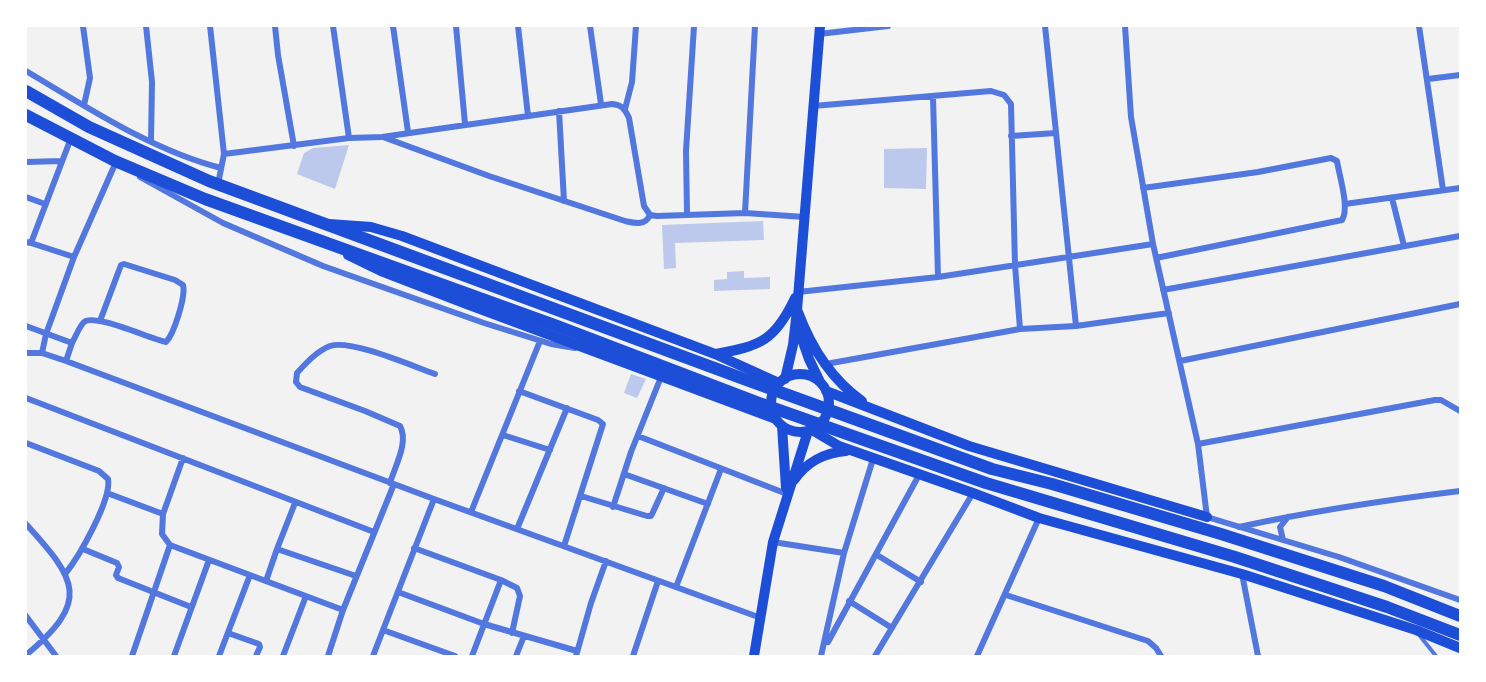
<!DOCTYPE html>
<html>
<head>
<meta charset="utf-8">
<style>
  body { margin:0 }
  #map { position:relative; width:1486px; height:682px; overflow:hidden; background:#f2f2f2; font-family:Cabin,sans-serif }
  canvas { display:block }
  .frame { position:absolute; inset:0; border:27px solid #fff; pointer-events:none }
</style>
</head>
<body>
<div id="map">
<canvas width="1486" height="682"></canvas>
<div class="frame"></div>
</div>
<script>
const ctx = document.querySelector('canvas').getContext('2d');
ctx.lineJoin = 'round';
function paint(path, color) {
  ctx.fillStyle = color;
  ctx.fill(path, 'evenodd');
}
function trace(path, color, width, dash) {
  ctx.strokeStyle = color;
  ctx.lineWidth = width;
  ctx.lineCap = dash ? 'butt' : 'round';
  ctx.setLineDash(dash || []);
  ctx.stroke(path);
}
paint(new Path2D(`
  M349,145L335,189L297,174L304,153L313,148Z
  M927,148L926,189L884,188V149Z
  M763,221L764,240L675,243L676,268L664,269L662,225Z
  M744,271V278L770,277V289L714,291V280L727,279V272Z
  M631,374L646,379L637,398L624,393Z`), '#bdc9ec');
trace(new Path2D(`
  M1420,636L1436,656`), '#5277de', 4);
trace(new Path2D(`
  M83,26L90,78L84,105
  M146,26L152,82L151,141
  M210,26L224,154L218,184
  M275,26L278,55L294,146
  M333,26L349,138
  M393,26L408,132
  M456,26L465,124
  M518,26L528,116
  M590,26L601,104
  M1045,26L1076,326
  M1125,26L1131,117L1153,244L1198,444L1207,517L1339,557L1460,600
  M1419,26L1443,190
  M819,34L888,26
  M26,71C87,107 151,150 221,168
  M1428,79L1460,75
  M933,97L938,277
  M813,106L991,91L1004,95L1011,104L1015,265L1020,329
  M625,109L632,82L636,26
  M559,111L564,201
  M1011,136L1056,133
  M383,137L489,176L625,221C635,223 645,226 650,215
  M224,154L349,138L382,137L612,104C622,105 625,109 629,118L644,206L650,215L657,216L745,213L805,217
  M26,162L61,161
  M140,177L223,223L323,266L484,323L551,344L575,348
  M1143,188L1258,172L1331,158L1337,161C1339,175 1350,208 1342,220L1156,258
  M26,197L45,204
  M1392,198L1404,246
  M1345,204L1460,188
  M745,213L755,26
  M687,214L686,151L694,26
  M26,242L31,243L71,138
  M31,243L74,257
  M1163,290L1460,236
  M798,292L938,277L1153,244
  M26,326L72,343L66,361
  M72,343C76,336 79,327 84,322C95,313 150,339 166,342C174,334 186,296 183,285L175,280L124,264L121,265L100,321
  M26,353H42L66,361L434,499L761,618
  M42,353L46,334L74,257L116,162
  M1180,361L1460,304
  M826,364L1020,329L1076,326L1169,313
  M519,391L598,420L603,424L564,546
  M26,398L374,532
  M503,435L550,450
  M638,436L787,494
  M26,443L99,471L108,479C112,499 79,557 65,574
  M1198,444L1435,400H1441L1460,411
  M624,474L708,504
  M390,483C395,466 409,442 400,426L365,411L300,387L296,382L297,373C306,363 317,351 330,346C351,339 412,366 435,374
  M107,493L163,514L162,534L170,545L343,610
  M581,496L647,516H651L653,512L664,488
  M434,499L383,630L455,656
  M613,507L631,452L661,377
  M471,512L540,341
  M163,514L183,458
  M26,524C77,580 91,601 26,655
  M1239,527C1312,511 1386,500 1460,491
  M517,529L567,408
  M1283,540L1280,527L1288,517
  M773,542L844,553
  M414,548L501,580L517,588L520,596L512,633
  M83,549L117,563L119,567L116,575L118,578L191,607
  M277,549L295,503
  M877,555L921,582
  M1242,574L1258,656
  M266,581L277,549L356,576
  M676,587L721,469
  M398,592L484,624L577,651
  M1006,595L1148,641L1156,648L1161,656
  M849,601L892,628
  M26,616L56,656
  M228,633L259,644L260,647L256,656
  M828,642L919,475
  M132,656L170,545
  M174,656L209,560
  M219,656L250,575
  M283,656L306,596
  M328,656L343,610L394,484
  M373,656L383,630
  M472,656L501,580
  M516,656L524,636
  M576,656L591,603L606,561
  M633,656L658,581
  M821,656L844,553L873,459
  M875,656L973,493
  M977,656L1039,518`), '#5277de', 6);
trace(new Path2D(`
  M329,224L371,227L402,236L715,354L779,383
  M348,255L381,271L464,303L776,419
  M798,312C811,347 831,379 862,401
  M797,325L809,359L820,382
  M716,354C760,346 775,341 795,298
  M771 403a29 29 0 1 1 58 0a29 29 0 1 1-58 0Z
  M785,379L793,345L797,310L820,26
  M826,391L969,446L1207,517
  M782,426L786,488
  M812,430L839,446L973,493L1039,518L1242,574L1416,630L1460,648
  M794,480C807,462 823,453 846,451
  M754,656L773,542L808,431`), '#1d4ed8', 10);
trace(new Path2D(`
  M26,91L89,127L209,181L744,379L992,469L1052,484L1221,534L1384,586L1460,616
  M26,115L115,161L205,199L557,326L762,404L986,483L1235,557L1387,607L1460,635`), '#1d4ed8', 12);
</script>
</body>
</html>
